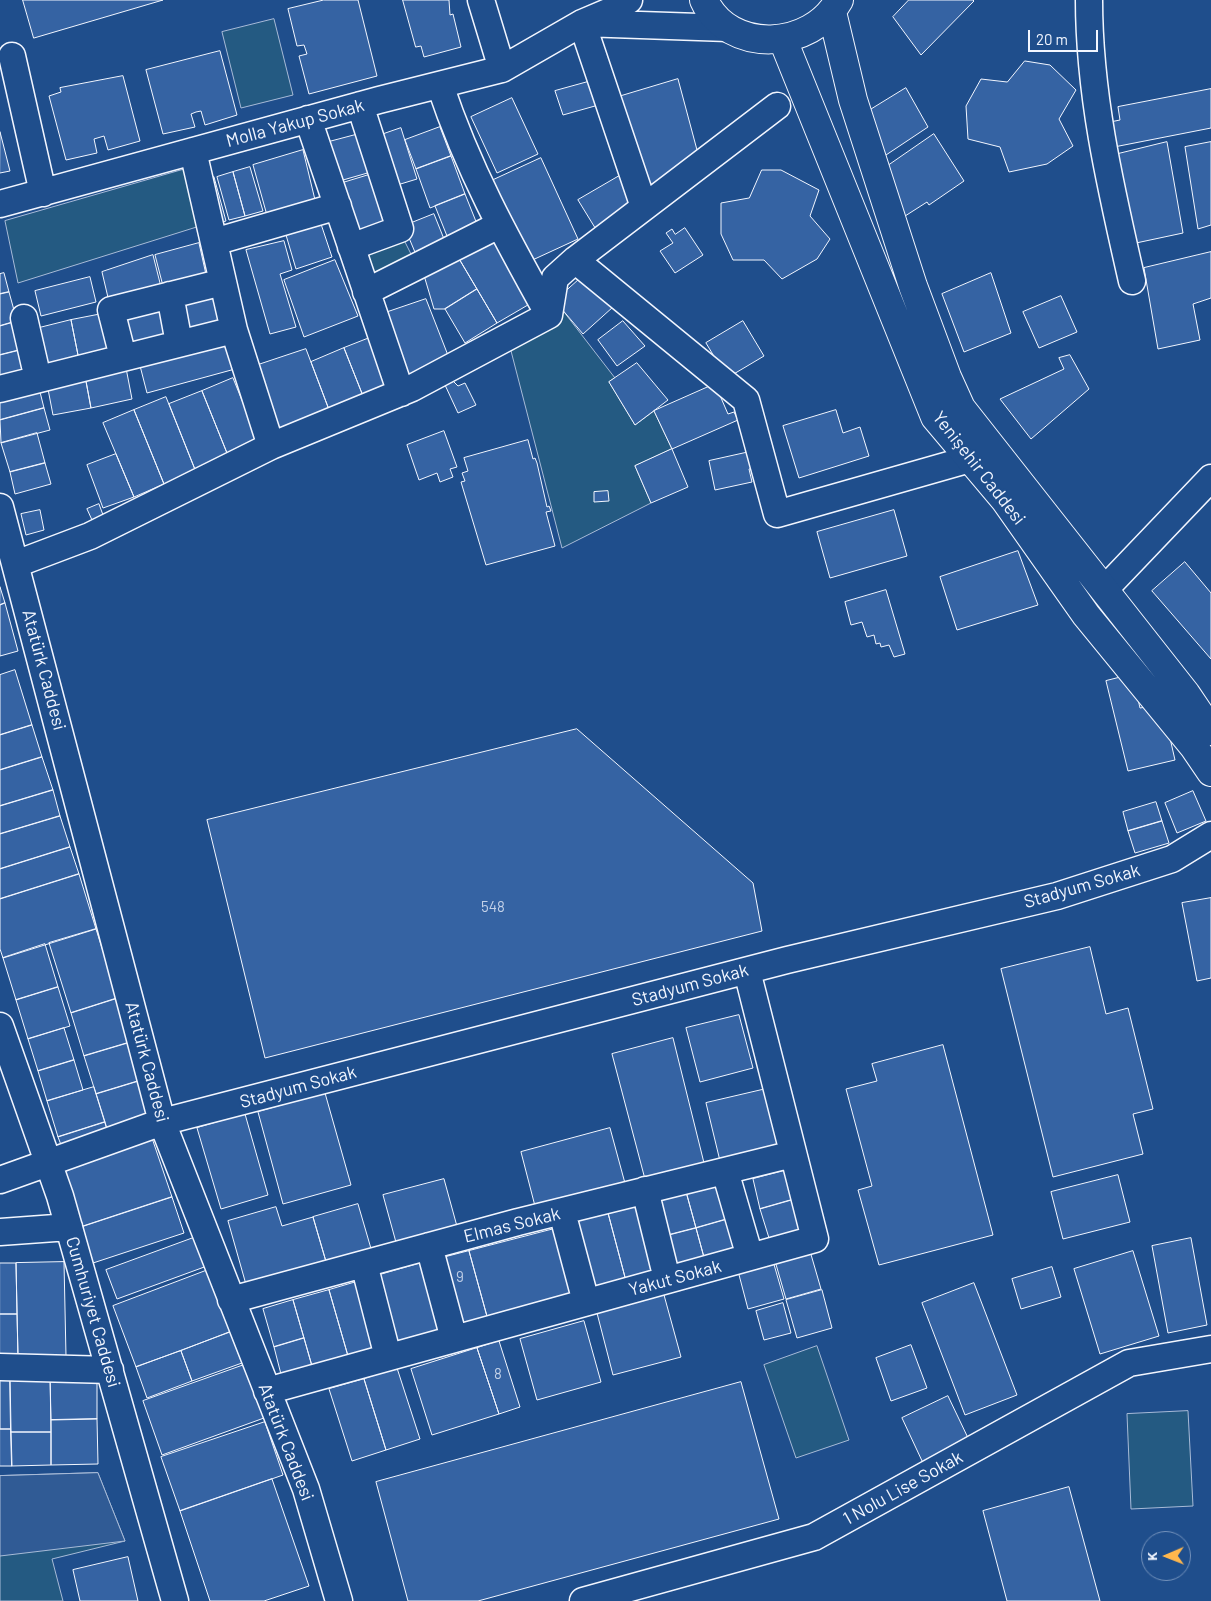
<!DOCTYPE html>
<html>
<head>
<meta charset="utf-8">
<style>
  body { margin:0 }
  #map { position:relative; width:1211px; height:1601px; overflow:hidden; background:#1f4e8c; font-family:Barlow,sans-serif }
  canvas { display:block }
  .north { position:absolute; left:1141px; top:1531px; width:50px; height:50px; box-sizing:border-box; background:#1f4e8c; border:1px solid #7391ba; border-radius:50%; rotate:269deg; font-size:14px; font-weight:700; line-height:20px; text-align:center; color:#f2f6ff }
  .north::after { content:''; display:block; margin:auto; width:18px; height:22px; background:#ffb74d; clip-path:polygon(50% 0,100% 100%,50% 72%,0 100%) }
  .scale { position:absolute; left:1028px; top:30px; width:70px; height:22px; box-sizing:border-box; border:2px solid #f2f6ff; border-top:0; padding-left:6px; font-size:15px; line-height:18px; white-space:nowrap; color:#f2f6ff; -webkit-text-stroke:4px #1f4e8c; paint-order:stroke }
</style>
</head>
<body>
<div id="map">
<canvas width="1211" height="1601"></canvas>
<div class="north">K</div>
<div class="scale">20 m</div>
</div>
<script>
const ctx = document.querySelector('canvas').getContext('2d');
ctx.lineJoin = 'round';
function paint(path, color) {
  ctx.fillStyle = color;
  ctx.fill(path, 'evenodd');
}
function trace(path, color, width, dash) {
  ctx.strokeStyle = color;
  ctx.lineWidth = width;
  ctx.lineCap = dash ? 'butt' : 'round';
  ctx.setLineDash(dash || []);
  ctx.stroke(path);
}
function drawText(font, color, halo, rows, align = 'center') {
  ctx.font = font + ' Barlow,sans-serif';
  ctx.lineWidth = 4;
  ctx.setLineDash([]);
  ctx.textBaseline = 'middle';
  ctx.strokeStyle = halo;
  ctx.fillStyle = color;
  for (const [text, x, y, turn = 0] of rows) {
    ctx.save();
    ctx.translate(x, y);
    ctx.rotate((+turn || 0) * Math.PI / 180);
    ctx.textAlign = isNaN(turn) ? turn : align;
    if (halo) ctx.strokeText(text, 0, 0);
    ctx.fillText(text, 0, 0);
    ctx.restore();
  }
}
const green = new Path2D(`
  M274,19L293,95L241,108L222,32Z
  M189,168L203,225L18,283L5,221Z
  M400,232L415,262L368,287L355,248Z
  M564,312L615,378L609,382L635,425L654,411L672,449L635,466L651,503L562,548L510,347Z
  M817,1346L849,1440L796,1458L764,1365Z
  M1188,1411L1193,1506L1131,1509L1127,1414Z
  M98,1473L125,1541L52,1559L63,1601H0V1476Z`);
paint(green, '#245a82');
trace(green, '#a8bbd7', 1);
const parking = new Path2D(`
  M98,1473L125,1541L0,1556V1476Z`);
paint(parking, '#305b95');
trace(parking, '#a8bbd7', 1);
const building = new Path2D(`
  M23,0H163L34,38Z
  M324,0H358L377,76L309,94L299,56L307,54L304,45L297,46L288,9Z
  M403,0H449L450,15L453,14L461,47L424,57L421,46L416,47Z
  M909,0H973L974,1L921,55L893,17Z
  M220,51L237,115L205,125L201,111L196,112L191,114L195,127L163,134L146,70Z
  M1025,61L1050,65L1076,90L1059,119L1073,146L1047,164L1009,172L1000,147L968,139L966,106L981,79L1007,82Z
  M123,76L140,141L108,150L104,136L94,139L97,153L66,160L49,96L61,92L60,88Z
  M678,79L697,150L647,189L618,97Z
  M595,80L602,104L563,115L555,91Z
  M906,88L928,127L883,157L862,115Z
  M1211,89V128L1114,147L1110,122L1120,120L1118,107Z
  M512,98L538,154L497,173L471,117Z
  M440,127L451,156L416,169L405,140Z
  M401,128L417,179L394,186L378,136Z
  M0,132L10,171L0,173Z
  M359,134L371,172L336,182L325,143Z
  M934,134L964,181L929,205L927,202L902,218L879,172Z
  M1167,142L1183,233L1136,243L1118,154Z
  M1211,142V225L1198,229L1185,147Z
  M303,150L316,204L268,219L253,165Z
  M451,156L465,194L430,208L416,169Z
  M541,158L578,239L526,263L489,182Z
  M250,167L263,211L245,216L233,172Z
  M762,170H781L819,190L810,216L830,239L817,259L782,279L764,260H733L721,234V203L749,198Z
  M233,172L245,216L229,220L217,177Z
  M372,174L388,226L352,237L336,185Z
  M621,175L639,205L597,231L578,200Z
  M214,177L226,221L214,224L203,180Z
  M465,194L479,229L449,241L435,206Z
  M434,214L446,244L417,257L404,226Z
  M321,224L332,257L296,269L286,235Z
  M685,228L703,255L675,273L660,251L673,243L666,233L672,229L675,234Z
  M494,236L533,302L497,323L458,257Z
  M284,241L292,270L280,274L296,327L270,334L246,250Z
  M199,243L207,279L164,290L155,255Z
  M1211,252V298L1193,304L1200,340L1158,349L1144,268Z
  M153,255L162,291L110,306L102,272Z
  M458,257L477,289L445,309H434L423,272Z
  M335,260L358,316L304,337L284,280Z
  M4,273L9,292L0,294V274Z
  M991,273L1011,333L964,352L942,294Z
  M583,276L613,307L583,334L555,301Z
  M90,277L96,302L41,316L35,291Z
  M215,289L223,325L181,334L173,298Z
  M477,289L497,323L465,343L445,309Z
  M9,292L17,321L0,326V294Z
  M1061,296L1077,332L1039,348L1023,312Z
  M426,299L451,363L407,381L382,314Z
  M164,302L173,337L125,348L117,313Z
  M107,313L115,352L79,360L71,320Z
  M71,320L79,360L43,367L31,330Z
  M17,321L24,349L0,355V326Z
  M623,321L645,346L617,366L598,340Z
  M743,321L764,356L727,378L706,343Z
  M226,335L235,369L147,393L138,358Z
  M372,337L393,390L365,401L344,348Z
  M344,348L365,401L331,415L311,362Z
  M24,349L31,376L0,384V355Z
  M306,349L331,415L281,435L258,365Z
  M1070,355L1089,389L1031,439L1000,399L1064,369L1059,358Z
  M637,363L668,400L635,425L609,382Z
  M126,368L132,399L91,408L85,376Z
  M85,376L91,408L53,415L47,384Z
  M233,378L260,445L229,458L202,391Z
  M453,381L458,386L465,383L476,405L458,413L445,385Z
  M38,384L44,408L0,420V394Z
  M715,384L728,414L734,412L738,420L672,449L654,411Z
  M202,391L229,458L196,472L169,404Z
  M166,397L196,472L164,484L134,410Z
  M44,408L50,430L1,443L0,420Z
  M134,410L164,484L134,497L103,423Z
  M836,410L843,433L860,427L869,456L799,478L783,426Z
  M444,431L457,467L450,469L453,477L440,482L437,473L419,480L407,445Z
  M37,433L45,463L10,472L1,443Z
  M528,440L533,459L535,458L537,463L547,507L549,506L551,511L546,512L555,546L486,565L461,482L465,481L462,473L468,471L464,458Z
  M672,449L688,487L651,503L635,466Z
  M754,451L758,467L749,469L752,482L715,490L709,461Z
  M116,454L134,497L103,508L87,465Z
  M45,463L51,484L15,494L10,472Z
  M608,491L609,501L594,502V492Z
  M99,504L103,515L92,520L87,509Z
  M40,510L44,530L26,535L21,514Z
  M894,510L907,556L830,578L817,532Z
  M1018,551L1038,605L957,630L940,577Z
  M1185,562L1211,593V659L1152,591Z
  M0,587L5,603L0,605Z
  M886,590L905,654L894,657L889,645L881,647L880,643L876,644L874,635L867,637L862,622L851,625L845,602Z
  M5,603L18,651L0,656V605Z
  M15,670L32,725L0,735V675Z
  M1126,676L1127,688L1135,686L1140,708L1152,706L1167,725L1175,760L1128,771L1106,681Z
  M32,725L42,757L0,770V735Z
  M577,729L753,883L762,931L265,1058L207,820Z
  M42,757L53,790L0,806V770Z
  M53,790L60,816L0,834V806Z
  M1193,791L1206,821L1177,833L1165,803Z
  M1156,802L1162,821L1128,831L1123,812Z
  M60,816L70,847L0,869V834Z
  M1162,821L1169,843L1135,853L1128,831Z
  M70,847L79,874L0,899V869Z
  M79,874L96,929L3,958L0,949V899Z
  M1211,898V978L1197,981L1182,903Z
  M96,929L118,998L71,1013L49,943Z
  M45,944L58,987L16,1000L3,958Z
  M1090,947L1106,1014L1128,1008L1153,1109L1133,1114L1143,1154L1053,1177L1001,969Z
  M58,987L70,1026L28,1039L16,1000Z
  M118,998L131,1042L84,1056L71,1013Z
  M739,1015L753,1068L700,1082L686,1028Z
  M64,1028L74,1060L38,1071L28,1039Z
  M673,1038L705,1167L646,1183L612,1054Z
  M131,1042L142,1080L96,1094L84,1056Z
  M943,1045L993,1235L879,1265L858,1190L872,1186L846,1089L877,1081L872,1064Z
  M74,1060L83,1090L47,1101L38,1071Z
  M142,1080L156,1121L109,1136L96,1094Z
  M94,1087L105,1122L58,1137L47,1101Z
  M766,1089L780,1147L720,1161L706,1103Z
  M325,1093L351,1185L283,1204L258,1112Z
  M245,1114L268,1195L221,1209L197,1128Z
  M105,1122L109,1136L63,1150L58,1137Z
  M610,1128L626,1187L536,1210L521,1152Z
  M152,1138L172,1197L75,1229L56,1168Z
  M787,1170L795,1199L760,1209L753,1179Z
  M1118,1175L1130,1222L1063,1239L1051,1192Z
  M720,1178L731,1218L696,1228L685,1188Z
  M444,1179L458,1230L397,1246L383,1195Z
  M685,1188L696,1228L665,1236L653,1196Z
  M172,1197L184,1233L87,1265L75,1229Z
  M795,1199L804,1229L769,1238L760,1209Z
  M358,1204L372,1252L327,1265L313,1217Z
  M641,1205L658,1273L626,1281L608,1213Z
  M276,1207L282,1226L313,1217L327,1265L247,1288L228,1221Z
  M608,1213L626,1281L593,1290L575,1222Z
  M731,1218L740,1252L705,1261L696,1228Z
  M696,1228L705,1261L674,1270L665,1236Z
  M554,1229L572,1298L488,1320L469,1251Z
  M196,1237L207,1266L117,1299L106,1270Z
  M1191,1238L1207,1325L1168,1333L1152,1246Z
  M469,1251L488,1320L457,1328L438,1259Z
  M810,1251L821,1289L786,1299L775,1261Z
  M1133,1251L1159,1336L1100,1354L1074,1269Z
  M428,1261L449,1334L397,1349L376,1276Z
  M773,1261L784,1299L748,1309L738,1271Z
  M64,1262L66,1356L18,1357L16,1263Z
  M0,1263H16L17,1314H0Z
  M1052,1267L1061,1297L1021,1309L1012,1279Z
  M208,1270L230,1332L136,1367L113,1306Z
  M363,1280L384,1354L350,1363L329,1290Z
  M974,1283L1017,1395L965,1415L922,1303Z
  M329,1290L350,1363L314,1373L293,1300Z
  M822,1290L832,1328L797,1338L786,1300Z
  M664,1295L681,1357L613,1375L597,1313Z
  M293,1300L304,1338L274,1347L263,1309Z
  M783,1303L791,1333L764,1340L756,1311Z
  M0,1314H17L18,1357L0,1358Z
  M584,1321L601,1382L537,1400L520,1339Z
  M230,1332L242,1363L192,1381L181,1351Z
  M304,1338L314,1373L283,1382L274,1347Z
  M499,1341L520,1407L499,1414L477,1348Z
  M911,1345L927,1388L891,1401L876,1358Z
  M477,1348L499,1414L432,1435L411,1369Z
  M181,1351L192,1381L147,1398L136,1367Z
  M244,1365L264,1418L162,1455L143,1401Z
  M397,1368L420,1439L386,1450L364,1379Z
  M97,1374V1419L51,1420L50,1375Z
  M10,1375H50L51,1432H11Z
  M10,1375L11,1429H0V1376Z
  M364,1379L386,1450L352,1461L329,1389Z
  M741,1382L779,1519L478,1601H408L376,1482Z
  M948,1396L969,1440L923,1463L902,1418Z
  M97,1419L98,1464L51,1465V1420Z
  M265,1422L283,1475L180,1511L161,1457Z
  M0,1429H11L12,1466H0Z
  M11,1432H51V1465L12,1466Z
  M272,1479L309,1586L264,1601H210L180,1511Z
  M1069,1487L1100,1601H1007L983,1511Z
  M128,1557L138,1601H80L73,1570Z`);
paint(building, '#3563a3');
trace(building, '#f2f6ff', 1);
const minor = new Path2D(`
  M481,0L502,69
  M1089,0C1089,96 1111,189 1132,281
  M12,56L43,193
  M308,119L401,393
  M193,151L234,330L271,446
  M0,204L379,100L502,69L582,23L615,9L629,0
  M644,207L582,23L728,28
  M214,242L338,206
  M351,247L400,229L360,105
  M575,260L746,400L777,514L970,459
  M366,292L499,225
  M170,295L179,343
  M549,315L555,278L575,260L777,106
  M24,318L38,379
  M123,357L111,310L223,282
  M0,389L234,330
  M0,507L162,1122L306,1489L339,1601
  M16,564L90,536L271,446L412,388L549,315C506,238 468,169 440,85
  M1104,590L1211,478
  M0,1026L60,1196L175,1601
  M725,1171L750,1257
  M0,1180L162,1122L787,960L1057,896L1172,859L1211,835
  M645,1190L667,1279
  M562,1212L586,1302
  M0,1232L69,1227
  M429,1246L454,1339
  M364,1264L388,1357
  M231,1300L518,1222L793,1154
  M0,1367L110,1370
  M267,1391L815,1239L747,971
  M583,1601L814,1537L1129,1363L1211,1349`);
const major = new Path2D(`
  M704,0C729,55 812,50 839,0
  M832,12L853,100L913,286L947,377L961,408L1186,694L1211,731
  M783,40L935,417L1005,500L1086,615L1194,747L1211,772`);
trace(minor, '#f2f6ff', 29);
trace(major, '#f2f6ff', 30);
trace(minor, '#1f4e8c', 26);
trace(major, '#1f4e8c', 28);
drawText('15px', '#c3d1e8', null, [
  ["548",493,907],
  ["9",460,1277],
  ["8",498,1374]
]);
drawText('18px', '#f2f6ff', '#1f4e8c', [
  ["Molla Yakup Sokak",295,123,-15],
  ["Yenişehir Caddesi",979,468,52],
  ["Atatürk Caddesi",44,670,75],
  ["Stadyum Sokak",1082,886,-16],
  ["Stadyum Sokak",690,985,-15],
  ["Atatürk Caddesi",147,1062,75],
  ["Stadyum Sokak",298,1087,-15],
  ["Elmas Sokak",512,1225,-14],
  ["Yakut Sokak",675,1278,-15],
  ["Cumhuriyet Caddesi",93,1312,74],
  ["Atatürk Caddesi",286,1442,69],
  ["1 Nolu Lise Sokak",903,1488,-29]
]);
</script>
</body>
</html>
